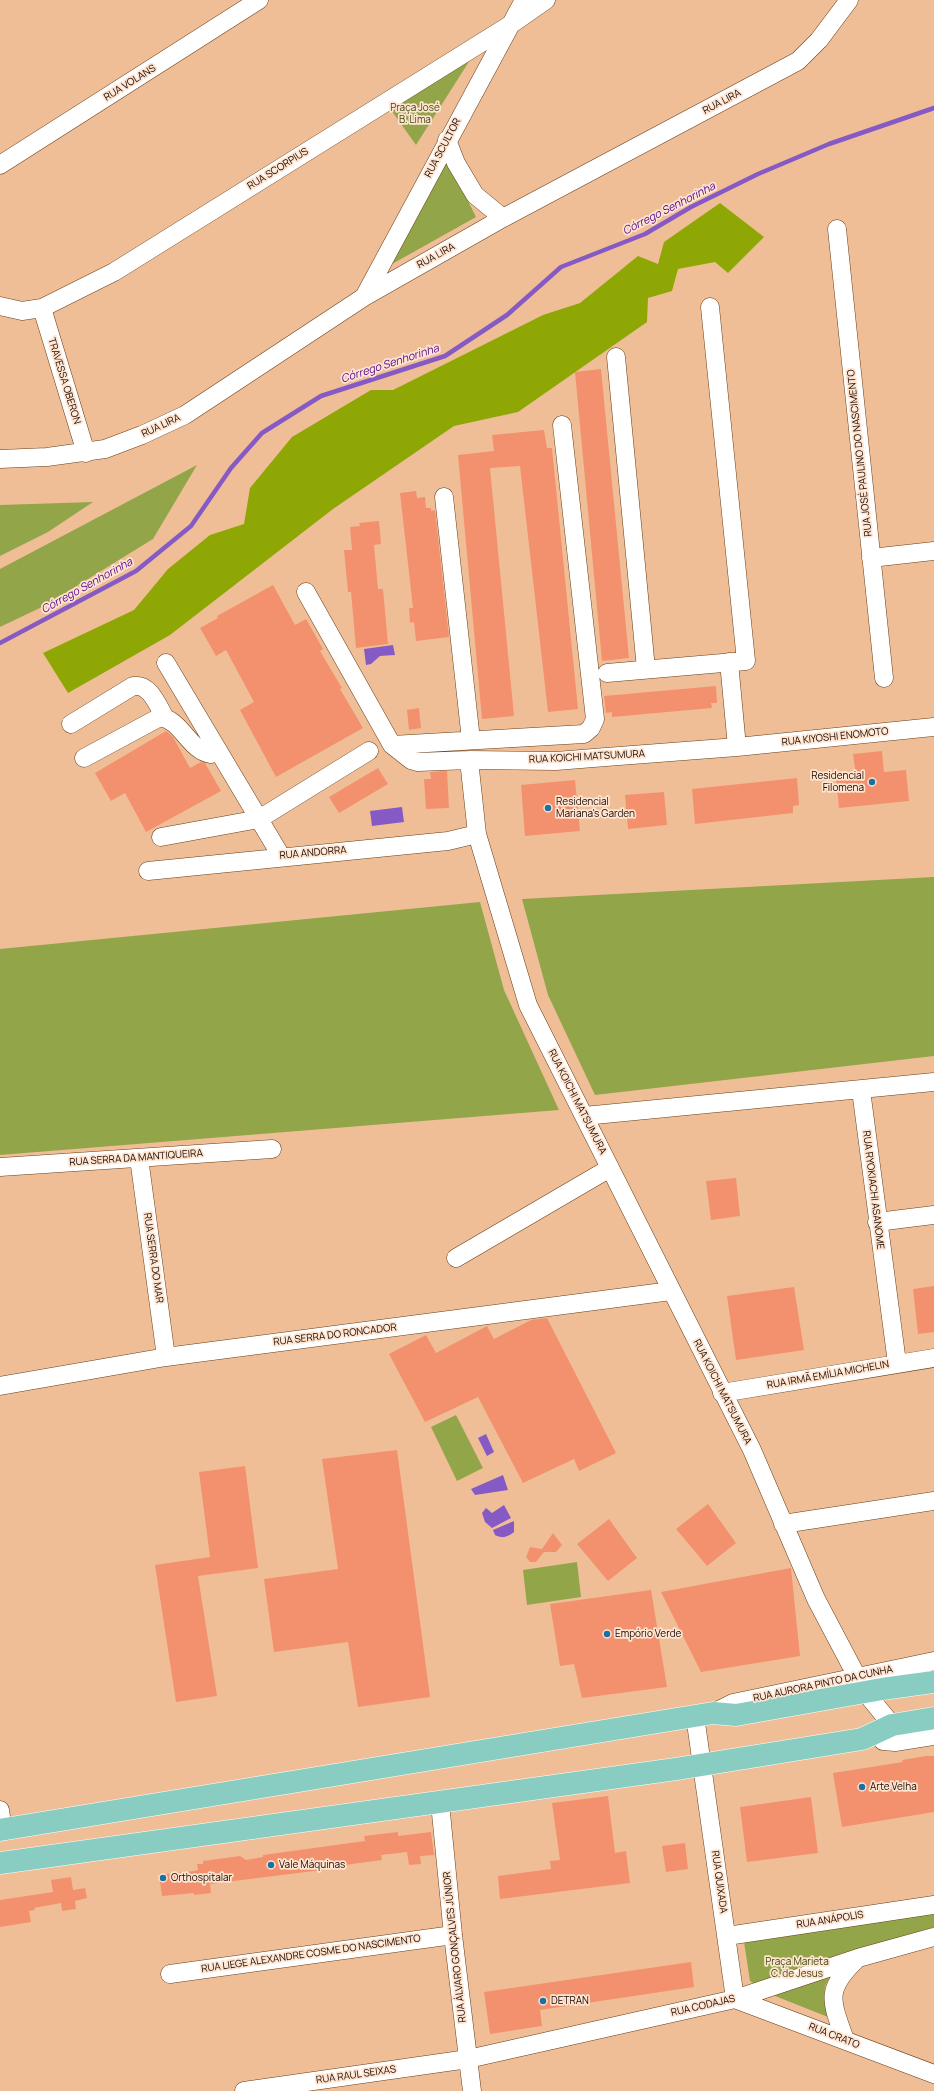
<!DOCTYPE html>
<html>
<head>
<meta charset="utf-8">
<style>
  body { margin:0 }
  canvas { display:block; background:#f0be96 }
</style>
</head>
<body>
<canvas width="934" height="2091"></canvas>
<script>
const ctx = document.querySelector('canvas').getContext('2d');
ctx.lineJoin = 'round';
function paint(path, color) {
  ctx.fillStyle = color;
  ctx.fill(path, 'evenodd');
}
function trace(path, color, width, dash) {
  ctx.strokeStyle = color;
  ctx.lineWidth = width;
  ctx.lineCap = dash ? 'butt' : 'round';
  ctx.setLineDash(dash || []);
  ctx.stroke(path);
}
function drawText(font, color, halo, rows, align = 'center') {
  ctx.font = font + ' Manrope,sans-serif';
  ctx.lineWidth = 3.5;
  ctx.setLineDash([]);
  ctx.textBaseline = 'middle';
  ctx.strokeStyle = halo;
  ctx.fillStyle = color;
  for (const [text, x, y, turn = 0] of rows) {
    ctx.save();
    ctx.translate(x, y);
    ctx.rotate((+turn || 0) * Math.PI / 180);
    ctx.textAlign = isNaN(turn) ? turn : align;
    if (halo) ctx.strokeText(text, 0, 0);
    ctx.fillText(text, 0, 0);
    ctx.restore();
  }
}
paint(new Path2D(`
  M477,49L416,145L391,110Z
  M446,157L476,217L385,268Z
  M197,465L153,539L44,606L0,627V569Z
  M93,502L48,532L0,556V505Z
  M934,877V1056L595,1095L548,995L522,899Z
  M480,902L504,990L559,1110L0,1155V949Z
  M456,1415L483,1468L457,1481L431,1427Z
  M577,1562L581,1597L527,1605L523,1570Z
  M934,1912V1927L834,1956L831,1975L825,1986L824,2001L828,2017L770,1994L750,1981L744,1942Z`), '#92a649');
paint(new Path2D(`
  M720,203L764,237L728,273L715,262L678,269L672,291L648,298L647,322L518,412L454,426L333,509L170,635L68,693L43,653L134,610L168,569L210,535L244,524L250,488L292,437L371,390H393L543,315L580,303L638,256L658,264L664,242Z`), '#8ea704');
paint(new Path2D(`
  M393,645L395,655L380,656L371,664L366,665L364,649Z
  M402,807L404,822L372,826L370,811Z
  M486,1434L494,1452L487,1456L478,1438Z
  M503,1475L508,1490L475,1495L471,1489Z
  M504,1505L511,1518L492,1528L485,1522L482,1513L486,1508L492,1513Z
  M514,1521V1532C507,1537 503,1539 495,1535L493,1530Z`), '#855ac5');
trace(new Path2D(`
  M0,643L136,571L191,526L231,468L262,433L321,396L445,356L507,315L561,267L645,234L691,207L758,174L829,144L934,108`), '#855ac5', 4.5);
paint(new Path2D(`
  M601,369L629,658L602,661L575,372Z
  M544,430L547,448H552L578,709L548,712L520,466L490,468L514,716L482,719L458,455L494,451L492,435Z
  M416,491L417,498L425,497L426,508H431V511L435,510L449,637L416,641L414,622L410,623L409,608H413L400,493Z
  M379,521L381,544L374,545L378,589H383L388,644L356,648L351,592H348L344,550H352L350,527L360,526L359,523Z
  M273,585L295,625L306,619L323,649L320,651L342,688L340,689L363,728L276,777L240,710L254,702L226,650L216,656L200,628L218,618L217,616Z
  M716,686L717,703H711L712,708L612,717V712L606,713L604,696Z
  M419,708L421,728L409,730L407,710Z
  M166,731L173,737L190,768L201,762L205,763L221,791L146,832L125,793L111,801L95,773Z
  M882,751L884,772L906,770L909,801L839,808L836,778L856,776L853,754Z
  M378,768L388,784L339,813L329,797Z
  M447,771L449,808L426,809L424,779H431L430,772Z
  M797,778L799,805L793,806V813L695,824L692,789Z
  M575,780L580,831L525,836L521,785Z
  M664,792L667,825L628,829L625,795Z
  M736,1178L740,1216L711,1220L706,1181Z
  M934,1286V1332L918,1334L913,1289Z
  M794,1287L804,1350L736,1360L727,1296Z
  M547,1318L616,1453L579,1471L574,1459L523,1483L478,1397L425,1422L389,1354L426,1335L436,1353L487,1326L494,1339L531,1320Z
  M397,1450L430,1697L358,1707L348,1642L274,1652L264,1579L338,1569L322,1459Z
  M245,1466L258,1568L198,1576L217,1696L176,1702L155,1565L210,1557L199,1472Z
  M708,1504L736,1543L707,1566L676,1529Z
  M609,1519L637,1558L608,1581L577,1544Z
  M553,1533L562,1545L556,1552H544L536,1562H530L526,1557L530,1547L542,1549Z
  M791,1568L800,1656L701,1672L661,1592Z
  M651,1590L667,1687L582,1698L574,1664L560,1666L550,1604Z
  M926,1756H934V1812L842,1827L833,1773L903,1762L902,1760Z
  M608,1796L615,1853L626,1851L630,1883L500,1899L498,1876L551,1869L550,1861L560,1860L552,1803Z
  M811,1797L818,1853L747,1862L740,1807Z
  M398,1832V1836L431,1832L434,1855L420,1856L421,1864L409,1865L407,1852L381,1855L382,1860L330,1867V1869L210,1884L211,1893L194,1895V1893L162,1896L159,1875L193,1871L198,1870L197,1864H203V1861L240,1856L246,1860L263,1857V1855L365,1841L364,1836Z
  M685,1843L688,1869L666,1872L662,1846Z
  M71,1877L73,1890L85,1888L87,1898L75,1901L76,1909L62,1911L61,1903L34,1908L35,1910L29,1911L31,1922L0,1927V1900L53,1892L51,1880Z
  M691,1962L694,1987L540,2010L542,2026L490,2034L484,1992Z`), '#f3916e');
const minor = new Path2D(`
  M447,140L456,163L475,195L503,218
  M0,165L259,0
  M837,229L884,678
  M364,297L524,0
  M0,306L22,311L42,308L114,272L513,23L546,0
  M42,308L86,453
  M616,357L646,669
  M0,459L47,457L105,449L142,435L185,415L364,297L503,218L798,61L819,40L849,0
  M444,497L471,740
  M871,558L934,551
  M306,592L392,745L411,760L418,762L469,760L556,761L606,757L737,747L934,727
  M729,662L737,747
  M166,663L281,856
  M607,673L746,661L710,307
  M71,724L133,686C150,683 158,706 165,718
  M392,745L584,734L591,728L595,719L562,425
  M84,758L160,717C182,720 189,751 211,754L218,750
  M469,760L477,834L528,1005L752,1450L816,1599L865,1692L892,1725L895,1742
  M161,837L259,819L369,751
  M148,871L448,841L477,834
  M861,1090L897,1363
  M584,1116L934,1082
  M139,1158L166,1357
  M0,1167L272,1149
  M877,1222L934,1215
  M456,1258L610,1168
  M0,1386L166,1357L671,1291
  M722,1393L934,1358
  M783,1524L934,1501
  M713,1713L733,1703L934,1661
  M695,1716L735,1999
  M883,1741L895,1742L934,1736
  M440,1803L453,1935L472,2091
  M0,1810L3,1830
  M727,1936L934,1905
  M170,1974L453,1935
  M735,1999L934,2074
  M845,2040C832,2002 824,1991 855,1961
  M244,2091L468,2059L735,1999L858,1958L934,1937`);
const major = new Path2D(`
  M0,1830L713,1713L736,1715L882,1689L934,1682
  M0,1863L676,1769L862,1739L892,1725L934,1718`);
trace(minor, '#693e17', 19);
trace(major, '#fff', 23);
trace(minor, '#fff', 18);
trace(major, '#89ccc1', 22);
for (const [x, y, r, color] of [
  [872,782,4,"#1c71a1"],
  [548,808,4,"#1c71a1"],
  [607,1634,4,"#1c71a1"],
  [862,1787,4,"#1c71a1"],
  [271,1865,4,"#1c71a1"],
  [163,1878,4,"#1c71a1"],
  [543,2001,4,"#1c71a1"]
]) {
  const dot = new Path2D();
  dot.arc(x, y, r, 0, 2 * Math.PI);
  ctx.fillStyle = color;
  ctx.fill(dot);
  trace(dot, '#ffe4d0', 1.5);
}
drawText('10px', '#190800', '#ffe4d0', [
  ["RUA VOLANS",130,83,-32],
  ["RUA LIRA",722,102,-28],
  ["RUA SCULTOR",443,148,-62],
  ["RUA SCORPIUS",278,169,-32],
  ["RUA LIRA",436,256,-29],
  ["TRAVESSA OBERON",64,381,73],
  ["RUA LIRA",161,426,-25],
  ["RUA JOSÉ PAULINO DO NASCIMENTO",860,453,-96],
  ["RUA KIYOSHI ENOMOTO",835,737,-6],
  ["RUA KOICHI MATSUMURA",587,757,-3],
  ["RUA ANDORRA",313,853,-5],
  ["RUA KOICHI MATSUMURA",577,1102,63],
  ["RUA SERRA DA MANTIQUEIRA",136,1158,-4],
  ["RUA RYOKIACHI ASANOME",873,1190,83],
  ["RUA SERRA DO MAR",153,1258,82],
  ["RUA SERRA DO RONCADOR",335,1335,-7],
  ["RUA IRMÃ EMÍLIA MICHELIN",828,1375,-10],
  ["RUA KOICHI MATSUMURA",722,1392,63],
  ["RUA AURORA PINTO DA CUNHA",823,1684,-12],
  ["RUA QUIXADA",719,1882,82],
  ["RUA ANÁPOLIS",830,1920,-9],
  ["RUA ÁLVARO GONÇALVES JÚNIOR",455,1947,-96],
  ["RUA LIEGE ALEXANDRE COSME DO NASCIMENTO",311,1954,-8],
  ["RUA CODAJAS",703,2006,-13],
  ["RUA CRATO",834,2036,21],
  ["RUA RAUL SEIXAS",356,2075,-8]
]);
drawText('10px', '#3c4711', '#ffe4d0', [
  ["Praça José",415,108],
  ["B. Lima",415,120],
  ["Praça Marieta",797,1962],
  ["C. de Jesus",797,1974]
]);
drawText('10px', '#190800', '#ffe4d0', [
  ["Residencial",864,776,"right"],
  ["Filomena",864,788,"right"],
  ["Residencial",556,802],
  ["Mariana's Garden",556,814],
  ["Empório Verde",615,1634],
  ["Arte Velha",870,1787],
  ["Vale Máquinas",279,1865],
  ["Orthospitalar",171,1878],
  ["DETRAN",551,2001]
], 'left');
drawText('italic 11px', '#520792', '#ffe4d0', [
  ["Córrego Senhorinha",669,209,-27],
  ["Córrego Senhorinha",390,364,-18],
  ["Córrego Senhorinha",87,586,-29]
]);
</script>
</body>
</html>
